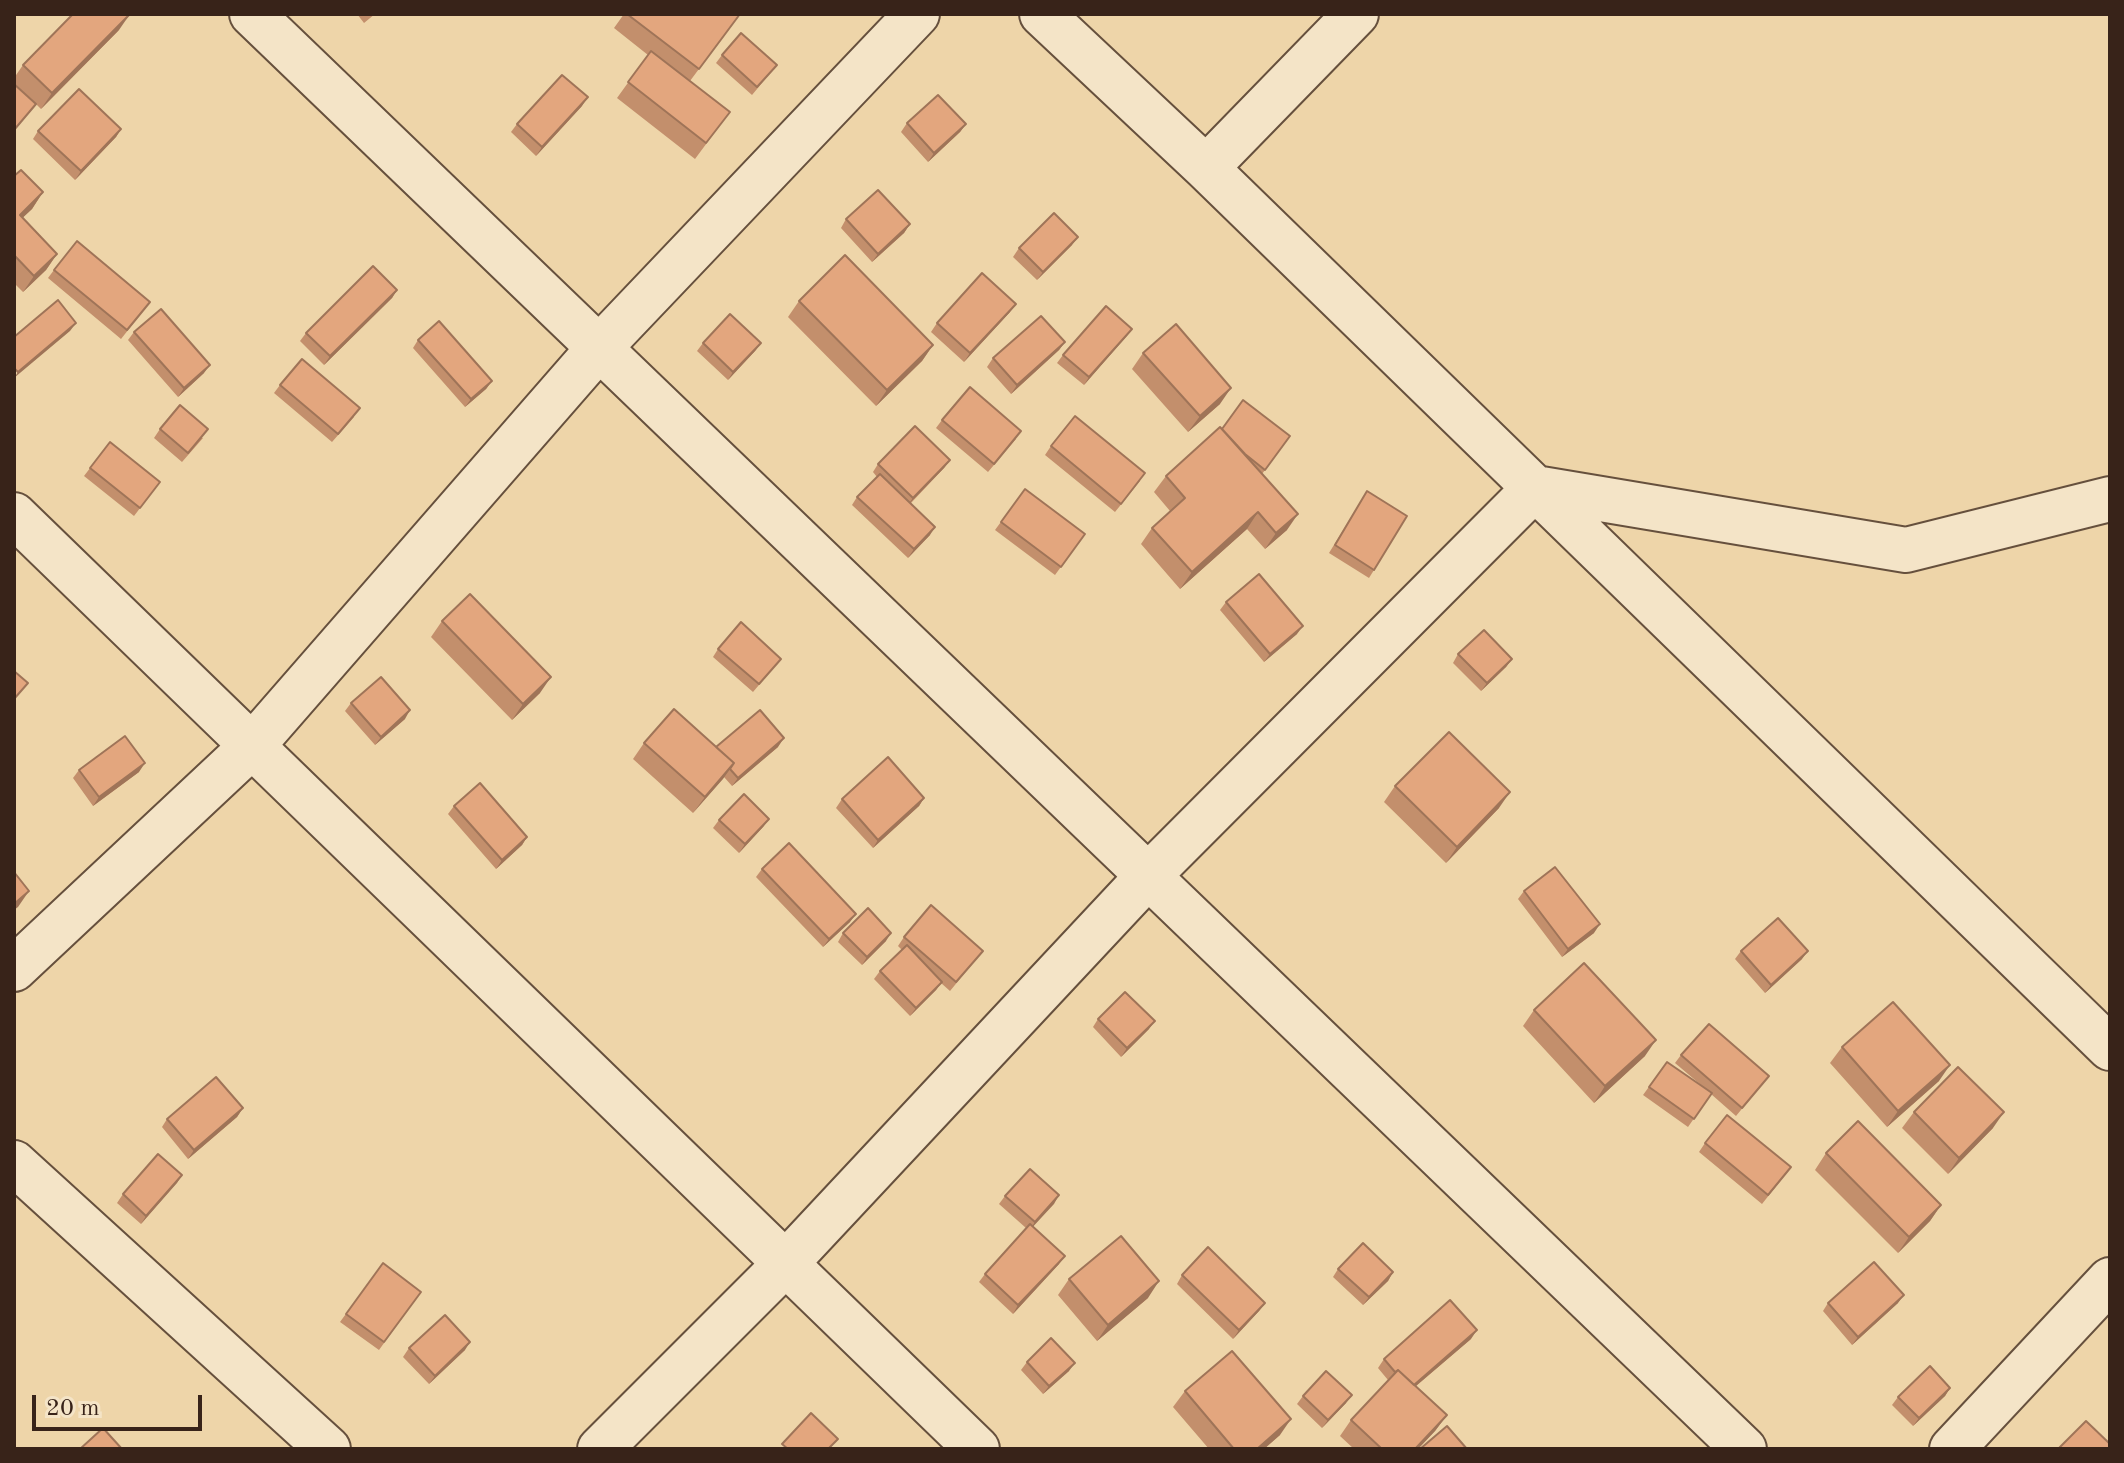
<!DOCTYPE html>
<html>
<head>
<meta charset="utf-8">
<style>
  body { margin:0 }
  #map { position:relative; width:2124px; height:1463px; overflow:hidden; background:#eed5a9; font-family:"Old Standard TT",serif }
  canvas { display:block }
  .frame { position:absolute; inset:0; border:16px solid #382319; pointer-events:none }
  .scale { position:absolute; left:32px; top:1395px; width:170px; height:36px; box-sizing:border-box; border:4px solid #382319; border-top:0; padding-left:10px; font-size:24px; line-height:28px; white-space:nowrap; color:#382319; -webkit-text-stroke:6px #f4e4c7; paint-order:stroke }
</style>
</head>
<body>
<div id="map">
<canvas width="2124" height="1463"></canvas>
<div class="frame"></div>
<div class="scale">20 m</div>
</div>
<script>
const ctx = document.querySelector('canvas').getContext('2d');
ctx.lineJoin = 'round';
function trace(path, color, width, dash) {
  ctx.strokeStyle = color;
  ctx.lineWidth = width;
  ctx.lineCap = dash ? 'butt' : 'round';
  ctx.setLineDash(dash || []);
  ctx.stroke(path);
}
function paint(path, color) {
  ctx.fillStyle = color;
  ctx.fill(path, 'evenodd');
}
const minor = new Path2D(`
  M252,14L1744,1449
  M1042,14L1206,168L2110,1048
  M1206,168L1356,14
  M14,515L977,1449
  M14,969L252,746L599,348L917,14
  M14,1163L328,1449
  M600,1449L785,1264L1148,876L1535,488L1906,550L2110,499
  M1952,1449L2110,1280`);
trace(minor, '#66503d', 48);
trace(minor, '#f4e4c7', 44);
paint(new Path2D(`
  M357,14H375L364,23Z
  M624,14H740L690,81L718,128L695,159L617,98L648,55L614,28Z
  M119,30L41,109L36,104L14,131V84L33,102L14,83V78L23,65Z
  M722,55L777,65L752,95L716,63Z
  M582,106L536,156L511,132L517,124Z
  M907,123L966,124L960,132L928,162L901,132Z
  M121,129L116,137L75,180L33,139L38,131Z
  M14,176L43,192L32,209L22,218L57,254L46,270L23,292L14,283Z
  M846,219L910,224L904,233L872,262L841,228Z
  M1072,245L1037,280L1013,257L1019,248Z
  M54,270L144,310L121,339L48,278Z
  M397,290L392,298L324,365L300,341L306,333Z
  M799,301L933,345L922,361L876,406L788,317Z
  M1010,312L964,362L931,332L937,323Z
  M1132,329L1084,385L1057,363L1063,355Z
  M134,332L204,373L178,397L128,340Z
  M418,340L492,381L486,389L465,407L413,348Z
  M1065,342L1059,350L1011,394L987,367L993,358Z
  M703,343H761L755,351L728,380L697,351Z
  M1143,353L1220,404L1188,432L1132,369Z
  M280,385L354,417L332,442L274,393Z
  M942,420L1016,439L988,472L936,428Z
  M160,429L203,438L182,462L154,438Z
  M1222,429L1290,436L1262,474L1287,530L1265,549L1247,529L1180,589L1141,544L1152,528L1170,511L1154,492L1166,476Z
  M110,442L160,482L134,516L84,476Z
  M1051,446L1140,481L1115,512L1045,455Z
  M950,460L944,468L911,503L930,535L908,558L852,505L857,497L877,477L873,472L878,464Z
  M1025,489L1085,534L1055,575L995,530Z
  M1367,491L1374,570L1369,578L1329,553Z
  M1226,602L1297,634L1264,662L1220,610Z
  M442,621L540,693L512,720L431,637Z
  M718,649L781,659L753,692L713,657Z
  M1458,654L1512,659L1506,667L1481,691L1453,663Z
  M351,703L405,719L375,745L345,711Z
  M644,743L716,747H778L732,786L724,777L693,813L633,759Z
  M79,770L139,772L93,806L73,778Z
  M1395,786L1499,808L1446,863L1384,802Z
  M924,798L919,806L873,848L836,808L842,799Z
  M454,806L527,837L522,845L496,869L448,814Z
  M769,819L763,827L739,853L713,828L719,820Z
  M762,869L850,922L823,947L756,877Z
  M1524,891L1594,933L1562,957L1518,899Z
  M843,933L886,941L862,965L838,942Z
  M904,937L983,951L950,991L941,983L936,990L910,1016L874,979L880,971L902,950L898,946Z
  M1741,951L1802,959L1765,993L1735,959Z
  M1534,1010L1645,1056L1594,1103L1523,1026Z
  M1098,1019L1149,1029L1121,1057L1093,1027Z
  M1842,1047L1939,1081L1887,1127L1830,1063Z
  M1681,1055L1769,1076L1736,1116L1711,1094L1688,1127L1643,1095L1667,1062L1701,1085L1675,1063Z
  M243,1108L237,1117L188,1159L162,1127L167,1119Z
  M1914,1112L1993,1128L1948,1174L1902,1128Z
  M1705,1143L1785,1175L1762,1204L1699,1152Z
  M1826,1153L1941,1205L1930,1221L1898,1253L1815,1170Z
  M182,1175L141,1224L117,1203L123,1194Z
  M1059,1195L1033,1226L1059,1264L1013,1314L979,1282L985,1274L1026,1228L999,1204L1005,1196Z
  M383,1263L421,1292L379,1350L340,1322Z
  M1338,1269L1393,1272L1388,1281L1363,1305L1333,1277Z
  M1182,1275L1265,1303L1259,1311L1233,1339L1177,1284Z
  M1069,1279L1148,1298L1097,1341L1058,1295Z
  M1828,1303H1898L1852,1345L1823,1311Z
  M1471,1339L1416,1386L1447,1415L1435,1431L1418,1449H1354L1340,1436L1351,1420L1388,1380L1378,1368L1384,1359Z
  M409,1348L465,1350L429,1384L403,1357Z
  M1027,1362L1069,1371L1043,1394L1021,1370Z
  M1950,1388L1945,1396L1913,1426L1892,1405L1898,1397Z
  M1185,1391L1280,1435L1264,1449H1209L1173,1407Z
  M1303,1396L1346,1403L1322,1428L1297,1404Z`), '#c38f6c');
paint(new Path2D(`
  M130,14L119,30L41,109L52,93Z
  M588,97L582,106L536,156L542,147Z
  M966,124L960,132L928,162L934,153Z
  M121,129L116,137L75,180L81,171Z
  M43,192L32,209L14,226L20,215Z
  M910,224L904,233L872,262L878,254Z
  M1078,237L1072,245L1037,280L1043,272Z
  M57,254L46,270L23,292L34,276Z
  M397,290L392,298L324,365L330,356Z
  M1016,304L1010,312L964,362L970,353Z
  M76,323L70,331L14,378L18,372Z
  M1132,329L1126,337L1084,385L1089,377Z
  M1065,342L1059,350L1011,394L1017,385Z
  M761,343L755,351L728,380L733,372Z
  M933,345L922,361L876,406L887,390Z
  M210,365L204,373L178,397L184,388Z
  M492,381L486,389L465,407L471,399Z
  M1231,388L1220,404L1188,432L1200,416Z
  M950,460L944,468L907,506L913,498Z
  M1258,512L1247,529L1180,589L1192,572Z
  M1298,514L1287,530L1265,549L1276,533Z
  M935,527L930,535L908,558L914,549Z
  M1303,626L1297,634L1264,662L1270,654Z
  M1512,659L1506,667L1481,691L1487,683Z
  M551,677L540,693L512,720L523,704Z
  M410,710L405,719L375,745L381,737Z
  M784,738L778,747L732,786L738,778Z
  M145,763L139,772L93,806L99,797Z
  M734,763L723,779L693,813L705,797Z
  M1510,792L1499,808L1446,863L1457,847Z
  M924,798L919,806L873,848L878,840Z
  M769,819L763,827L739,853L745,844Z
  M527,837L522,845L496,869L502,860Z
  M29,891L18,907L14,910V904Z
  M856,914L850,922L823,947L829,939Z
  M1600,924L1594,933L1562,957L1568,949Z
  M891,933L886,941L862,965L867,957Z
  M1808,951L1802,959L1765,993L1771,985Z
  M942,982L936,990L910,1016L916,1008Z
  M1155,1021L1149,1029L1121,1057L1127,1048Z
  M1656,1040L1645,1056L1594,1103L1605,1086Z
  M1950,1065L1939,1081L1887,1127L1898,1111Z
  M243,1108L237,1117L188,1159L194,1150Z
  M2004,1112L1993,1128L1948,1174L1959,1158Z
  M182,1175L177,1183L141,1224L146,1216Z
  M1059,1195L1054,1204L1029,1231L1035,1222Z
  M1941,1205L1930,1221L1898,1253L1909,1237Z
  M1065,1256L1059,1264L1013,1314L1018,1305Z
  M1393,1272L1388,1281L1363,1305L1369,1297Z
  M1159,1281L1148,1298L1097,1341L1108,1325Z
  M1904,1295L1898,1303L1852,1345L1858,1337Z
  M1265,1303L1259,1311L1233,1339L1239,1330Z
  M1477,1330L1471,1339L1403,1397L1409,1389Z
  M470,1342L465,1350L429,1384L435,1376Z
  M1075,1363L1069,1371L1043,1394L1049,1386Z
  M1950,1388L1945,1396L1913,1426L1919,1418Z
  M1352,1395L1346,1403L1322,1428L1328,1420Z
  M1447,1415L1435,1431L1418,1449H1415Z
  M1291,1419L1280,1435L1264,1449H1257Z`), '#9f7458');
const building = new Path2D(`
  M73,14H130L52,93L23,65Z
  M627,14H740L699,69Z
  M741,33L777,65L757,87L722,55Z
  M651,51L730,112L706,143L628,82Z
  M562,75L588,97L542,147L517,124Z
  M14,84L36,104L14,130Z
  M79,89L121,129L81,171L38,131Z
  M938,95L966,124L934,153L907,123Z
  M21,170L43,192L20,215L57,254L34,276L14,255V176Z
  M878,190L910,224L878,254L846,219Z
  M1054,213L1078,237L1043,272L1019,248Z
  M77,241L150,302L127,330L54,270Z
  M845,255L933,345L887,390L799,301Z
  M373,266L397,290L330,356L306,333Z
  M982,273L1016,304L970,353L937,323Z
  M58,300L76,323L18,372L14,368V337Z
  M1106,306L1132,329L1089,377L1063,355Z
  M161,309L210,365L184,388L134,332Z
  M730,314L761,343L733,372L703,343Z
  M1041,316L1065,342L1017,385L993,358Z
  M439,321L492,381L471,399L418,340Z
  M1176,324L1231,388L1200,416L1143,353Z
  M302,359L360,408L338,434L280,385Z
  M970,387L1021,431L994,464L942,420Z
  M1243,400L1290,436L1265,470L1245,454L1222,429Z
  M180,405L208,429L188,453L160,429Z
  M1075,416L1145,473L1121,504L1051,446Z
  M915,426L950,460L913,498L878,464Z
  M1220,427L1298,514L1276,533L1258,512L1192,572L1152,528L1185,498L1166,476Z
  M110,442L160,482L140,508L90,468Z
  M880,474L935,527L914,549L857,497Z
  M1025,489L1085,534L1061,567L1001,522Z
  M1367,491L1407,516L1374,570L1335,545Z
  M1259,574L1303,626L1270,654L1226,602Z
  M470,594L551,677L523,704L442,621Z
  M741,622L781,659L759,684L718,649Z
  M1484,630L1512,659L1487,683L1458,654Z
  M14,671L28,683L14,699Z
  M381,677L410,710L381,737L351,703Z
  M674,709L734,763L705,797L644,743Z
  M760,710L784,738L738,778L730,769L734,763L716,747Z
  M1449,732L1510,792L1457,847L1395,786Z
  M125,736L145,763L99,797L79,770Z
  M888,757L924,798L878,840L842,799Z
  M480,783L527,837L502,860L454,806Z
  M744,794L769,819L745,844L719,820Z
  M789,843L856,914L829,939L762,869Z
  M1555,867L1600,924L1568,949L1524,891Z
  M14,872L29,891L14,904Z
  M931,905L983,951L956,982L904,937Z
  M868,908L891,933L867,957L843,933Z
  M1778,918L1808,951L1771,985L1741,951Z
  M907,945L942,982L916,1008L880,971Z
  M1584,963L1656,1040L1605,1086L1534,1010Z
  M1125,992L1155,1021L1127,1048L1098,1019Z
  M1893,1002L1950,1065L1898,1111L1842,1047Z
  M1709,1024L1769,1076L1742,1108L1681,1055Z
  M1667,1062L1712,1093L1694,1119L1649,1087Z
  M1958,1067L2004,1112L1959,1158L1914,1112Z
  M216,1077L243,1108L194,1150L167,1119Z
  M1727,1115L1791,1167L1768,1195L1705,1143Z
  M1858,1121L1941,1205L1909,1237L1826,1153Z
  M158,1154L182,1175L146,1216L123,1194Z
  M1030,1169L1059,1195L1035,1222L1005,1196Z
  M1030,1224L1065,1256L1018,1305L985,1274Z
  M1121,1236L1159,1281L1108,1325L1069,1279Z
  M1363,1243L1393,1272L1369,1297L1338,1269Z
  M1208,1247L1265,1303L1239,1330L1182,1275Z
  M1874,1262L1904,1295L1858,1337L1828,1303Z
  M383,1263L421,1292L384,1342L346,1314Z
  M1450,1300L1477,1330L1414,1385L1398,1370L1395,1372L1384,1359Z
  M445,1315L470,1342L435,1376L409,1348Z
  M1051,1338L1075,1363L1049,1386L1027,1362Z
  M1232,1351L1291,1419L1257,1449H1234L1185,1391Z
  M1930,1366L1950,1388L1919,1418L1898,1397Z
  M1398,1370L1447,1415L1415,1449H1382L1351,1420Z
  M1326,1371L1352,1395L1328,1420L1303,1396Z
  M811,1413L838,1439L828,1449H788L782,1444Z
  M2086,1421L2110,1444V1449H2058Z
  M1447,1426L1467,1449H1420Z
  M103,1428L122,1449H80Z`);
paint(building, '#e3a67e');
trace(building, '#9f7458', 2);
</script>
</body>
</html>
